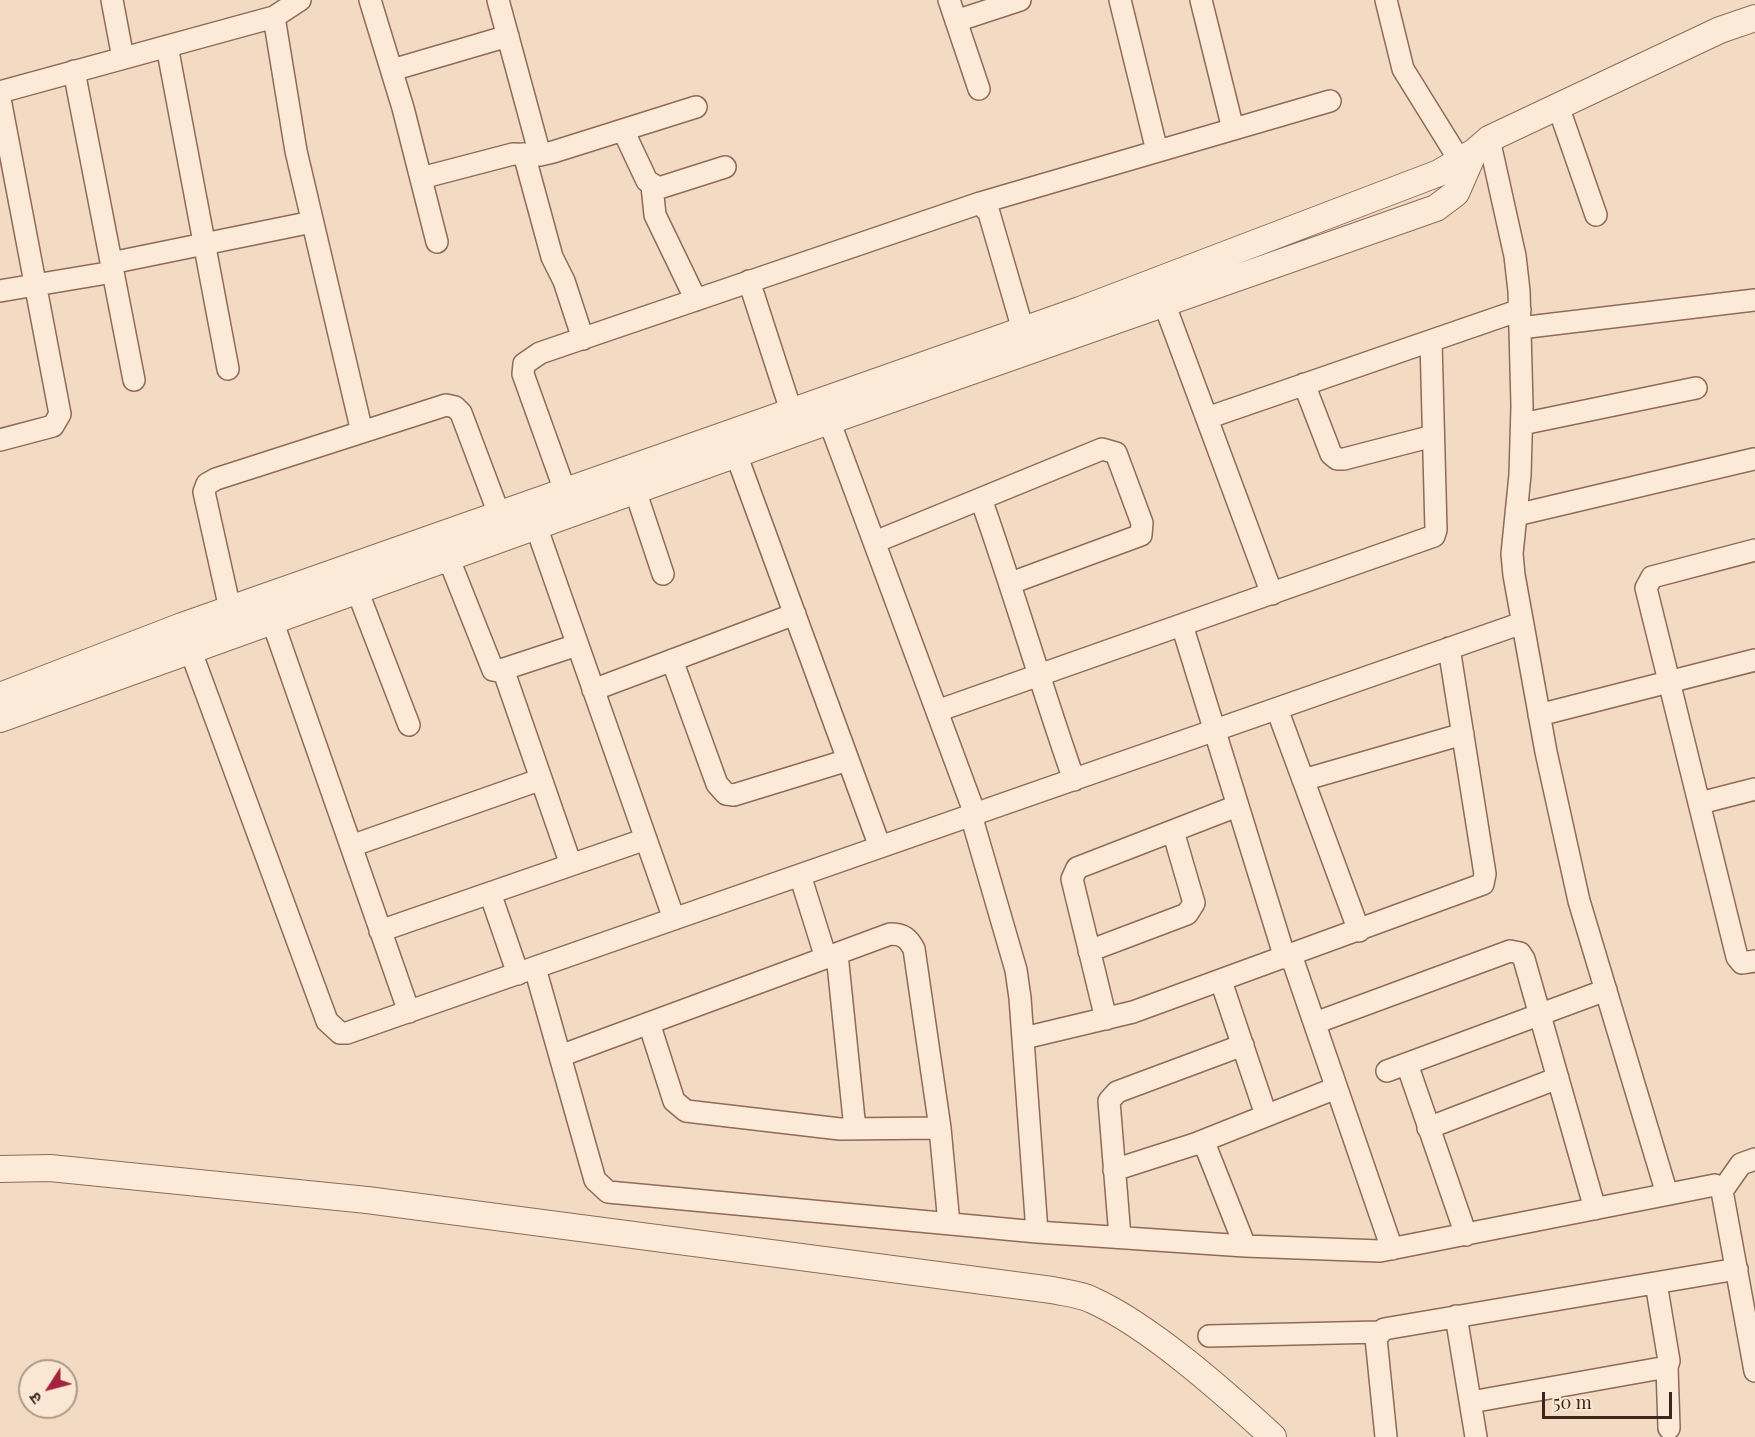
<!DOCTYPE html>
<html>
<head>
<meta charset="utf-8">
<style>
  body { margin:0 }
  #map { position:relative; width:1755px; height:1437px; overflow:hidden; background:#f3dbc3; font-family:"Playfair Display","Noto Sans Devanagari",serif }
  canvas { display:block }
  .north { position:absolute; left:18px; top:1359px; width:60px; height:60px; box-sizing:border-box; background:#f9e7d4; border:2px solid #ae9a8b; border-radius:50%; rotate:234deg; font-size:16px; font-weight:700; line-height:24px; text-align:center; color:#3e261d }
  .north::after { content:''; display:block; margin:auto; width:21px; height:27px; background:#a5213d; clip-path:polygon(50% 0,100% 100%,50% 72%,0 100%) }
  .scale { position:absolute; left:1542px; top:1392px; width:130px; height:27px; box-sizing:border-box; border:3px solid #3e261d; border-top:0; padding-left:8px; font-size:18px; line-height:21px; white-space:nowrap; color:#3e261d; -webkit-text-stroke:4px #f9e7d4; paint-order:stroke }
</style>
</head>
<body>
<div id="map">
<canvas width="1755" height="1437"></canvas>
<div class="north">उ</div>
<div class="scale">50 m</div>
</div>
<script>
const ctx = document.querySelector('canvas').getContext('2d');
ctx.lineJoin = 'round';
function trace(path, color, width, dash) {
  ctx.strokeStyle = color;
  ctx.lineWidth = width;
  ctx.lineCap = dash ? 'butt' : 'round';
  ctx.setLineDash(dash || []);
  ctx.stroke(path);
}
const minor = new Path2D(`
  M112,0L123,58
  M370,0L403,108L437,242
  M498,0L540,155
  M949,0L979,89
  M1120,0L1157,151
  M1201,0L1233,129
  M1386,0L1403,69L1460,161
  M274,17L296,151L362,432
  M956,21L1020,0
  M167,46L228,369
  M392,70L508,36
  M74,71L134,380
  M0,92L274,17L300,0
  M0,99L60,414L53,426L0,440
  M1558,106L1596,215
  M623,130L647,181L659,188L725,167
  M1489,139L1515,256L1519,291L1522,406L1520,475L1512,554L1514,575L1546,752L1579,901L1667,1194
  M524,154L552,257L564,281L583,339
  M421,178L513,154L540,155L553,152L696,107
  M652,186L655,215L696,300
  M980,203L1330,101
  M111,263L312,222
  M749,281L796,426
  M0,291L113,272
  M1164,303L1272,594
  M1520,328L1755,300
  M1304,384L1331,454L1337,459H1344L1433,436
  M824,407L975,814
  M1207,418L1520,310
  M1522,424L1696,388
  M736,454L880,847
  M635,490L663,574
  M565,491L523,374L524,364L540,353L980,203L989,213L1023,330
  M981,499C1014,592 1041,686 1074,780
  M1516,515L1754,459
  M536,526L674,919
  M875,542L1102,449L1116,453L1142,523L1141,535L1011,583
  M1755,550L1652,577L1646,588L1737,957L1742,963L1755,961
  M448,557L493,670L498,671L577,645
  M357,590L409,725
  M230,609L204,492L207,484L216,479L446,405L455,407L461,413L499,514
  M272,620L409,1012
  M1182,625L1285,958
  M190,649L327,1021L340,1033H347L1522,623
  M672,660L717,784L726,794L734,795L848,760
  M503,669L571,865
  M593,690L795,614
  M1277,709L1359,931
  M937,711L1434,536L1436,530L1431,341
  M1539,715L1755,660
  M1303,780L1463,734
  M1700,803L1755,789
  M971,815L1016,970L1020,998L1037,1232
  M351,846L539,780
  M800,875L826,958
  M490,893L518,974
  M380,931L646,839
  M1089,951L1187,914L1194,903L1173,831
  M837,954L855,1129
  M1291,955L1392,1249
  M535,968L595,1180L608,1192L1037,1232L1245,1246L1380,1251L1715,1185L1722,1191L1755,1371
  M1221,981L1266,1115
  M1106,1019L1072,879L1077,868L1237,806
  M649,1023L674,1101L686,1111L840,1129L940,1128
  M1315,1023L1510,951L1520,953L1524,959L1595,1209
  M1024,1038L1133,1012L1483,884L1485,874L1449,648
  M560,1056L890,934C903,934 908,938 914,949L940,1128L949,1224
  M1407,1064L1466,1235
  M1387,1071L1606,990
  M1428,1128L1558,1078
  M1195,1144L1336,1088
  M1114,1170L1195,1144L1205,1145L1245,1246
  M1722,1191L1741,1164L1755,1159
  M1120,1237L1109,1101L1117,1092L1243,1045
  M1456,1316L1476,1437
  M1209,1336L1379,1332
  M1667,1367L1669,1428
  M1471,1402L1667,1367L1669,1361L1656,1283
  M1386,1437L1376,1338L1384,1329L1737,1269`);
const tertiary = new Path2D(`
  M0,696L182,626L1080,310L1439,173L1474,152L1489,139L1720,30L1755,18
  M0,719L798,432L1436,208L1456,193L1474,152
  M0,1169L50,1168L367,1200L1052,1290C1065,1293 1080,1294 1092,1300C1150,1326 1225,1393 1273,1437`);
trace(minor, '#8f6a58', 24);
trace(tertiary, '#8f6a58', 28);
trace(minor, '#fcead8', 21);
trace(tertiary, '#fcead8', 26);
</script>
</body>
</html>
